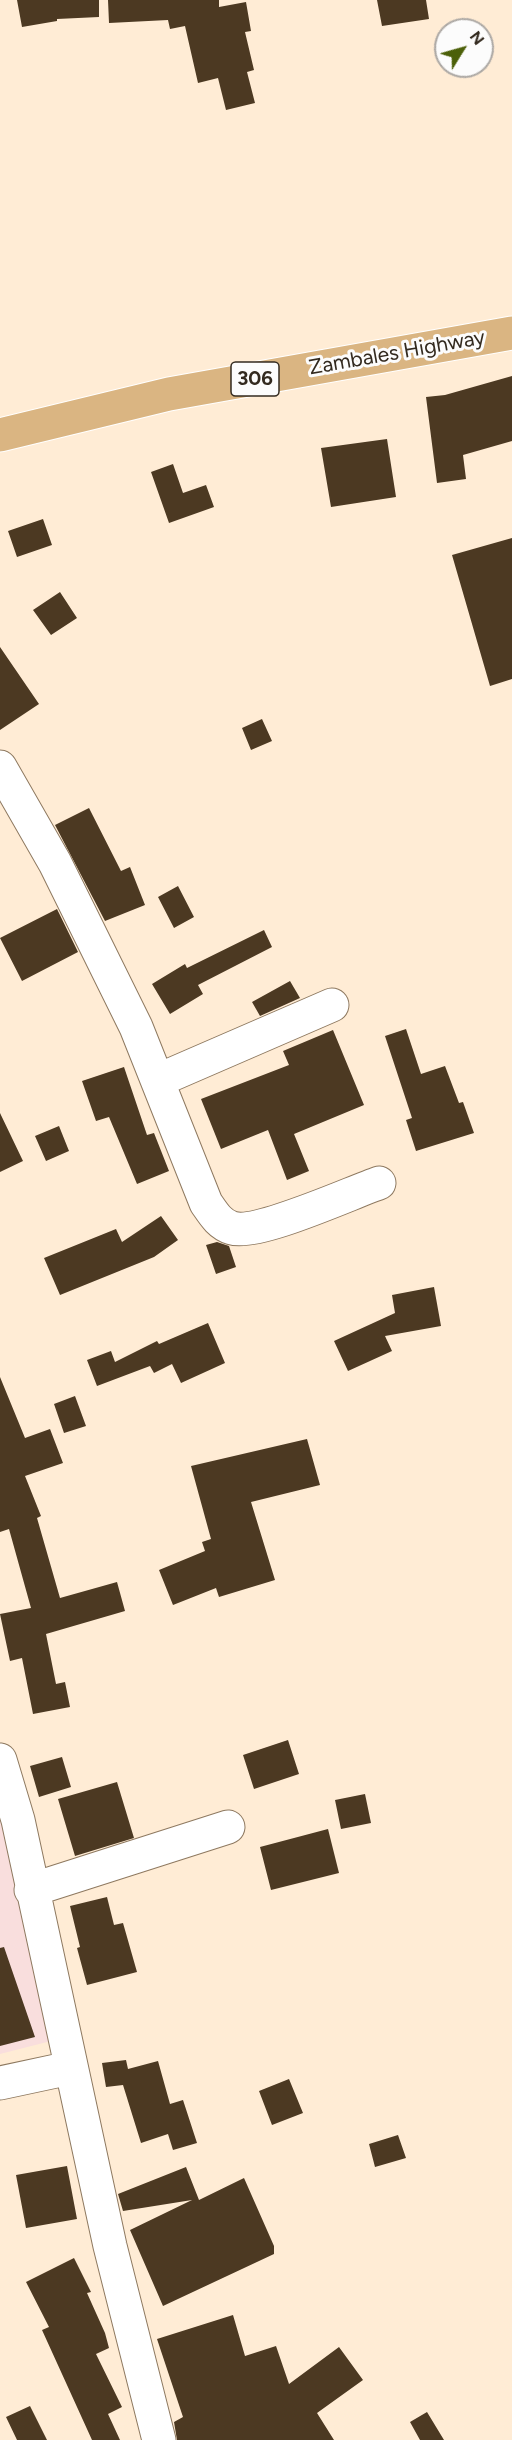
<!DOCTYPE html>
<html>
<head>
<meta charset="utf-8">
<style>
  body { margin:0 }
  #map { position:relative; width:512px; height:2440px; overflow:hidden; background:#ffecd5; font-family:Figtree,sans-serif }
  canvas { display:block }
  .north { position:absolute; left:434px; top:18px; width:60px; height:60px; box-sizing:border-box; background:#fcfcfc; border:2px solid #aca8a4; border-radius:50%; rotate:53deg; font-size:16px; font-weight:700; line-height:24px; text-align:center; color:#332a1f }
  .north::after { content:''; display:block; margin:auto; width:21px; height:27px; background:#4c6009; clip-path:polygon(50% 0,100% 100%,50% 72%,0 100%) }
</style>
</head>
<body>
<div id="map">
<canvas width="512" height="2440"></canvas>
<div class="north">N</div>
</div>
<script>
const ctx = document.querySelector('canvas').getContext('2d');
ctx.lineJoin = 'round';
function paint(path, color) {
  ctx.fillStyle = color;
  ctx.fill(path, 'evenodd');
}
function trace(path, color, width, dash) {
  ctx.strokeStyle = color;
  ctx.lineWidth = width;
  ctx.lineCap = dash ? 'butt' : 'round';
  ctx.setLineDash(dash || []);
  ctx.stroke(path);
}
function drawText(font, color, halo, rows, align = 'center') {
  ctx.font = font + ' Figtree,sans-serif';
  ctx.lineWidth = 6;
  ctx.setLineDash([]);
  ctx.textBaseline = 'middle';
  ctx.strokeStyle = halo;
  ctx.fillStyle = color;
  for (const [text, x, y, turn = 0] of rows) {
    ctx.save();
    ctx.translate(x, y);
    ctx.rotate((+turn || 0) * Math.PI / 180);
    ctx.textAlign = isNaN(turn) ? turn : align;
    if (halo) ctx.strokeText(text, 0, 0);
    ctx.fillText(text, 0, 0);
    ctx.restore();
  }
}
paint(new Path2D(`
  M0,1808L51,2041L0,2054Z`), '#f9dedd');
paint(new Path2D(`
  M17,0H99V17L57,19V21L22,27Z
  M108,0H219V7L246,2L251,31L245,32L254,70L247,72L255,103L226,110L218,78L198,83L185,26L170,29L168,20L109,23Z
  M377,0H426L429,19L382,26Z
  M512,376V441L463,455L466,479L437,483L426,397L445,395Z
  M387,439L396,497L331,507L321,448Z
  M173,464L183,493L206,485L214,507L169,523L151,472Z
  M43,519L52,545L17,557L8,531Z
  M512,538V679L490,686L452,555Z
  M60,592L77,618L51,635L33,610Z
  M0,647L39,704L0,730Z
  M262,719L272,741L251,750L242,728Z
  M89,808L121,871L130,867L145,905L105,921L55,825Z
  M178,886L194,917L174,928L158,897Z
  M57,909L78,952L22,981L0,938Z
  M264,930L272,947L198,985L203,994L170,1014L152,984L185,964L187,968Z
  M290,981L300,998L260,1016L252,1002Z
  M406,1029L421,1074L445,1066L459,1103L463,1102L474,1133L416,1151L406,1120L412,1118L385,1036Z
  M333,1030L364,1105L294,1134L309,1171L287,1180L268,1130L221,1149L201,1099L289,1065L283,1051Z
  M124,1067L147,1135L154,1133L169,1171L137,1184L109,1117L96,1121L82,1081Z
  M0,1113L23,1161L0,1172Z
  M59,1126L69,1151L46,1161L35,1136Z
  M161,1216L178,1240L154,1257L60,1295L44,1258L116,1229L122,1242Z
  M217,1242L229,1246L236,1267L216,1274L206,1245Z
  M434,1287L441,1326L385,1336L392,1351L348,1371L334,1341L395,1313L392,1295Z
  M208,1323L225,1363L181,1383L172,1364L154,1373L150,1366L97,1386L87,1360L111,1351L115,1362L157,1341L159,1344Z
  M0,1377L25,1438L50,1429L63,1463L25,1476L41,1516L37,1518L60,1598L117,1582L125,1611L46,1634L56,1684L65,1682L70,1707L33,1714L22,1658L10,1661L0,1614L31,1608L9,1529L0,1532Z
  M75,1396L86,1426L64,1433L54,1404Z
  M307,1439L320,1485L251,1502L275,1580L219,1597L216,1588L173,1605L159,1570L205,1551L202,1542L211,1539L191,1466Z
  M288,1740L299,1774L254,1789L243,1755Z
  M62,1757L71,1787L39,1797L30,1766Z
  M117,1782L134,1838L75,1856L58,1799Z
  M365,1794L371,1823L341,1829L335,1800Z
  M328,1829L339,1873L271,1890L260,1847Z
  M107,1897L114,1925L123,1923L137,1972L87,1985L77,1948L80,1947L70,1906Z
  M4,1947L35,2037L0,2046V1948Z
  M126,2060L128,2069L158,2061L170,2104L183,2100L197,2143L173,2150L168,2134L141,2143L123,2085L106,2087L102,2063Z
  M289,2079L303,2113L272,2125L259,2091Z
  M398,2135L406,2158L375,2167L369,2144Z
  M67,2166L77,2219L26,2228L16,2175Z
  M186,2167L199,2200L244,2178L274,2246V2254L163,2306L130,2230L192,2200L123,2211L118,2194Z
  M74,2258L91,2292L87,2293L105,2333L109,2348L96,2354L122,2407L108,2414L120,2440H92L42,2330L49,2327L26,2282Z
  M233,2315L245,2356L276,2346L289,2384L339,2347L363,2380L317,2413L334,2440H177L174,2422L183,2417L157,2339Z
  M30,2406L47,2440H17L6,2417Z
  M427,2412L444,2440H420L410,2422Z`), '#4c3922');
const minor = new Path2D(`
  M0,767L55,863L136,1027L206,1203C213,1213 219,1224 232,1228C257,1236 350,1193 379,1183
  M159,1080L332,1005
  M0,1760L18,1820L110,2246L159,2440
  M31,1890L228,1827
  M0,2083L70,2068`);
const major = new Path2D(`
  M0,435L169,394L512,333`);
trace(minor, '#8e7960', 35);
trace(major, '#fff', 35);
trace(minor, '#fff', 33);
trace(major, '#dab582', 33);
for (const [x, y, w] of [
  [255,379,48]
]) {
  const box = new Path2D();
  box.roundRect(x - w / 2, y - 17, w, 34, 4.5);
  ctx.fillStyle = '#fcfcfc';
  ctx.fill(box);
  trace(box, '#332a1f', 1.5);
}
drawText('bold 20px', '#332a1f', null, [
  ["306",255,379]
]);
drawText('21px', '#332a1f', '#fcfcfc', [
  ["Zambales Highway",397,353,-10]
]);
</script>
</body>
</html>
